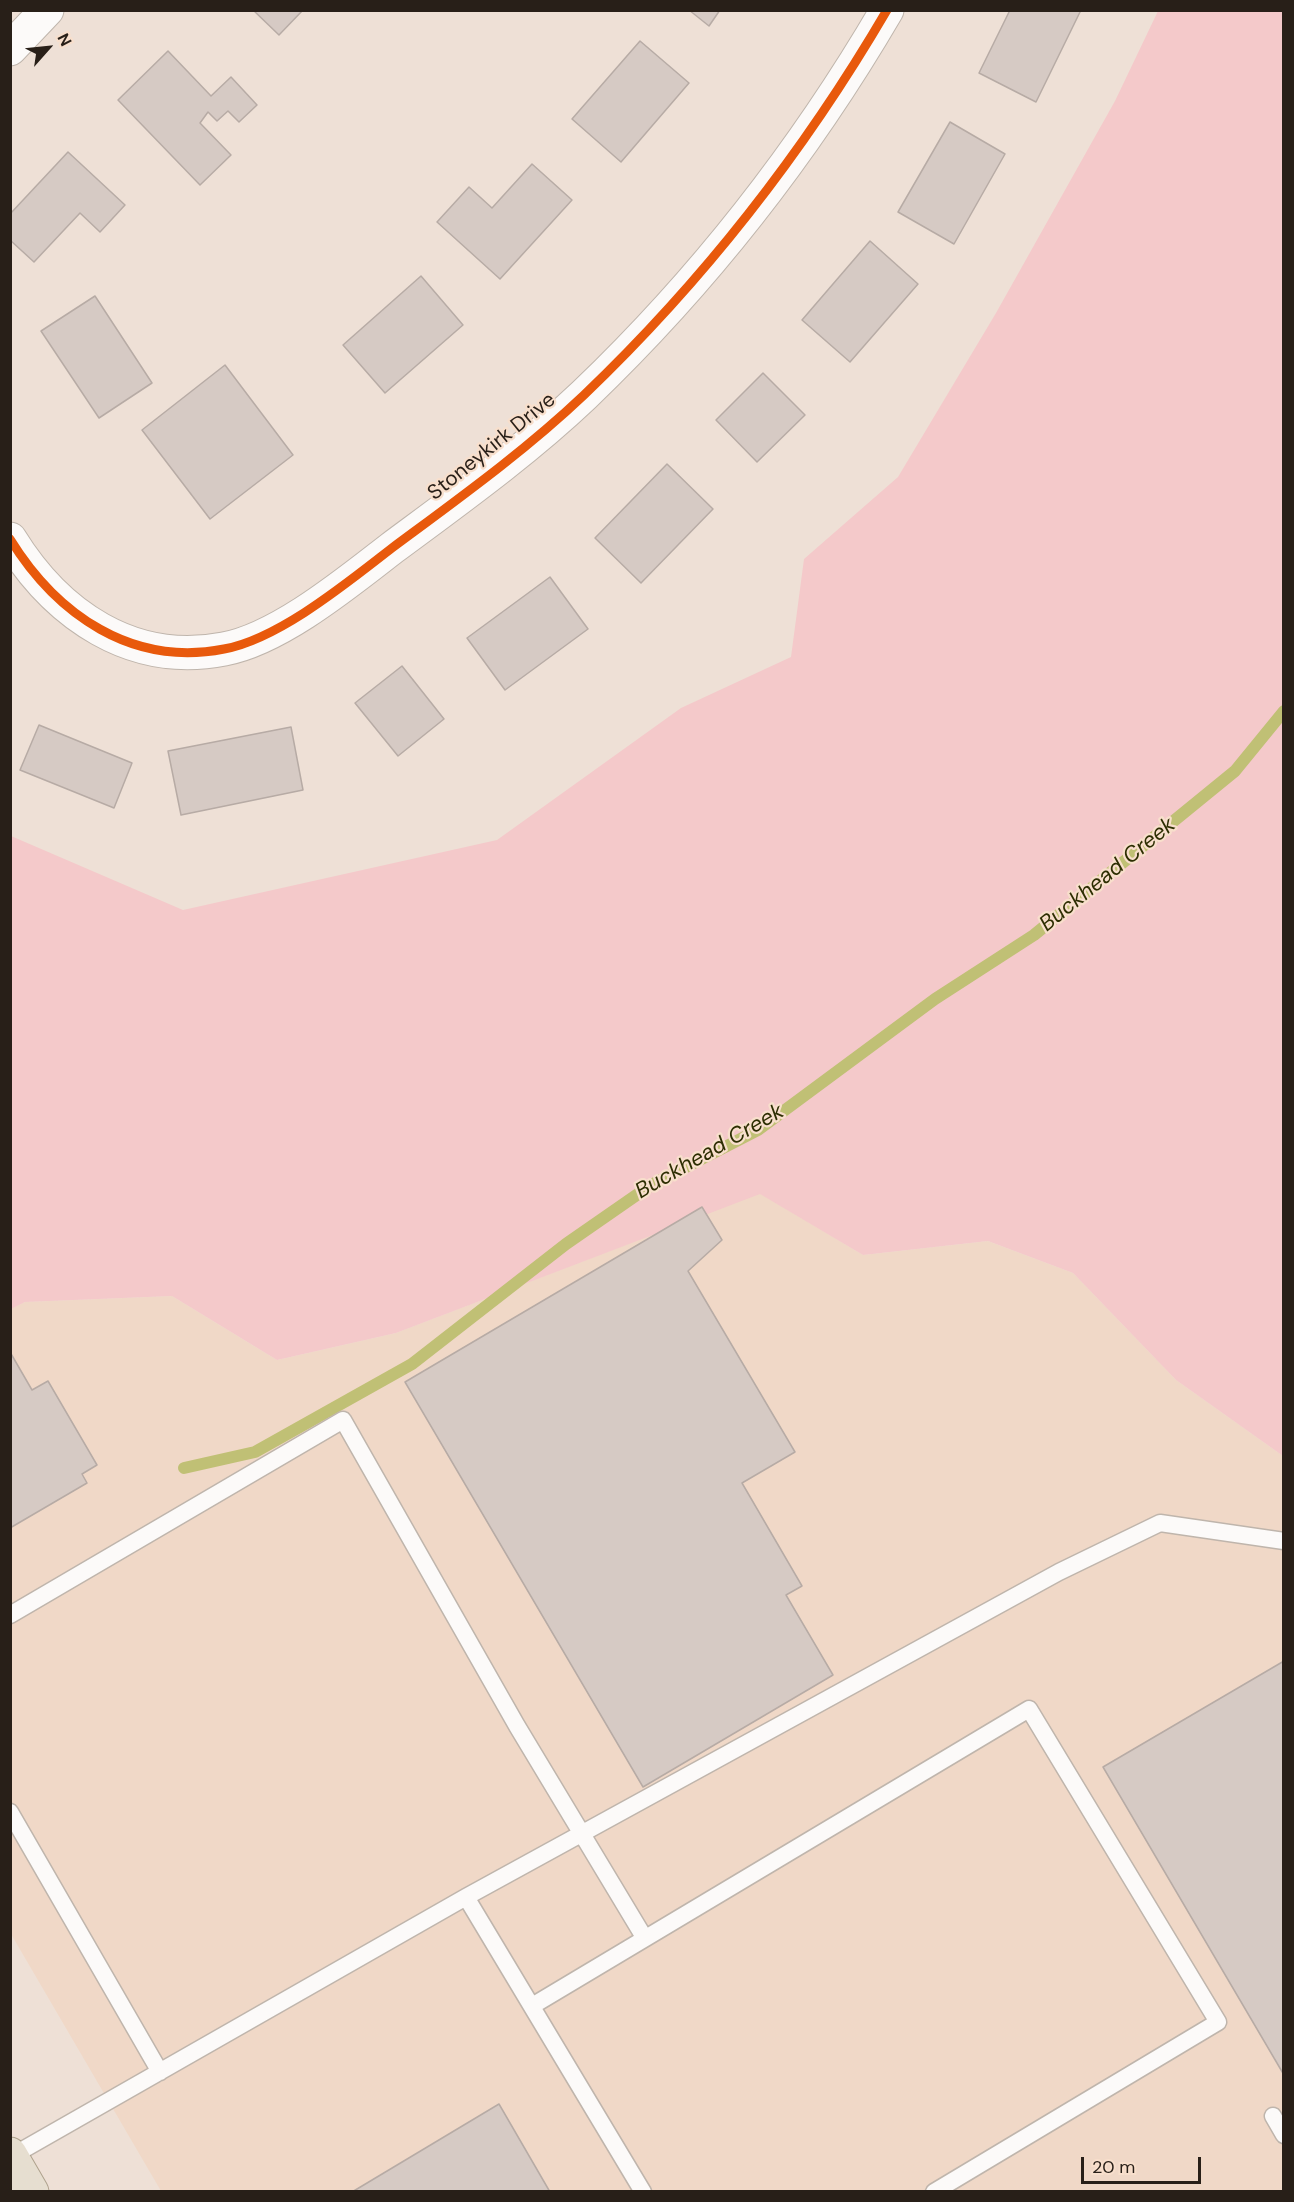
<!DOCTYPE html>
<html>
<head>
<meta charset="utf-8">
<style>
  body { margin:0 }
  #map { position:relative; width:1294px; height:2202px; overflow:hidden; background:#eee0d6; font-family:"DM Sans",sans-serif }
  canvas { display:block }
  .frame { position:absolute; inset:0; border:12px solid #281f18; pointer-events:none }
  .north { position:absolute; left:18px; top:18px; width:60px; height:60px; -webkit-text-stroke:4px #f8dfcc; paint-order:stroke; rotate:63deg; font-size:16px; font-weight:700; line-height:24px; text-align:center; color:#281f18 }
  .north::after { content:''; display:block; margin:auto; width:21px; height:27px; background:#281f18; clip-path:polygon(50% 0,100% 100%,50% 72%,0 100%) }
  .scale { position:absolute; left:1081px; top:2157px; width:120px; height:27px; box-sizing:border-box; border:3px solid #281f18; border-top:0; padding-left:8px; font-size:18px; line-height:21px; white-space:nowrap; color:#281f18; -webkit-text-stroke:4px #f8dfcc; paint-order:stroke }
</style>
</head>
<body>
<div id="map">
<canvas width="1294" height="2202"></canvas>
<div class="frame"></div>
<div class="north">N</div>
<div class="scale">20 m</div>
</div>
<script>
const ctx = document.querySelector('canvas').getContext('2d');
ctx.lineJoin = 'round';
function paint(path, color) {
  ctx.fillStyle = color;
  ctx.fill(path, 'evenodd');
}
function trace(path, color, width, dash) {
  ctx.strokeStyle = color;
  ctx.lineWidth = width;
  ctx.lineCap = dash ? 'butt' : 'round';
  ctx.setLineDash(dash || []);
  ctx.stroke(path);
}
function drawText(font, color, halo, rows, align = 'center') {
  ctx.font = font + ' "DM Sans",sans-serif';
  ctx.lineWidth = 4.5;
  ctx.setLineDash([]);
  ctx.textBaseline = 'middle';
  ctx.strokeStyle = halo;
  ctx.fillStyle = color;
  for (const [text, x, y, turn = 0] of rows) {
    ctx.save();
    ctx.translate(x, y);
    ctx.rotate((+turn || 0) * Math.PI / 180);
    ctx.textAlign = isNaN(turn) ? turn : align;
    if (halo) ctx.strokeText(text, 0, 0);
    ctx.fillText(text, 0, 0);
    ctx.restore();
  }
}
paint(new Path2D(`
  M760,1193L863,1255L988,1241L1073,1273L1176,1380L1283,1456V2191H161L11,1934L10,1309L25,1302L172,1296L277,1360L396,1333Z`), '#f0d8c7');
paint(new Path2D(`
  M1158,11H1283V1456L1176,1380L1073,1273L988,1241L863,1255L760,1194L396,1333L277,1360L172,1296L25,1302L11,1309V836L183,910L497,840L681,708L791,657L804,559L898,477L996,313L1115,101Z`), '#f4c9ca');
trace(new Path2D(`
  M184,1468L255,1452L412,1364L566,1244L651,1185L758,1130L935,999L1034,935L1235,771L1284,711`), '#c0c075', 12);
const building = new Path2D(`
  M253,10H303L279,35Z
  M689,10H720L709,26Z
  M1010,10H1081L1036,102L979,73Z
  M640,41L689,83L621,162L572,119Z
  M168,51L211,96L231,77L257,105L239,122L228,111L217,121L208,112L200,123L231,155L200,185L118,100Z
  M950,122L1005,154L954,244L898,212Z
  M68,152L125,205L100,232L80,213L34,262L10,240V214Z
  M532,164L572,200L500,279L437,222L469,187L492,208Z
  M870,241L918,284L850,362L802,320Z
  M421,276L463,325L385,393L343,345Z
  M95,296L152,383L99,418L41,331Z
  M225,365L293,455L210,519L142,430Z
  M763,373L805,415L757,462L716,420Z
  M667,464L713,509L641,583L595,538Z
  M550,577L588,629L505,690L467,638Z
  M402,666L444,719L398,756L355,703Z
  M39,725L132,763L114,808L20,770Z
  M291,727L303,790L181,815L168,751Z
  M702,1207L722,1240L688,1271L795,1452L742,1483L802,1586L786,1595L833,1675L643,1787L405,1382Z
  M10,1352L32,1390L48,1381L97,1465L82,1474L87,1483L10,1528Z
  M1284,1661V2075L1103,1767Z
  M499,2104L550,2192H352Z`);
paint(building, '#d6cac4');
trace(building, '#b7aba5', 1.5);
const service = new Path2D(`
  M10,1615L343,1420L517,1726L644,1937
  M10,1812L160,2072
  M466,1897L643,2192
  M532,2006L1029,1709L1218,2022L934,2192
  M1273,2116L1284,2135
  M12,2156L466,1897L1059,1572L1160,1523L1284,1541`);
const minor = new Path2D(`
  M10,49L47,10
  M10,539C57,615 132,667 224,649C279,639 348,582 392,548C458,499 525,451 584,395C703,281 804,152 887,10`);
const trunk = new Path2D(`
  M10,2154L32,2192`);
trace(service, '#bfb5ac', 19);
trace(minor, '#bfb5ac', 35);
trace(trunk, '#aea18c', 35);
trace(service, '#fcfaf9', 16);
trace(minor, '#fcfaf9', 33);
trace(trunk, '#e6ded0', 33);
trace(new Path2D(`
  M10,539C57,615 132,667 224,649C279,639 348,582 392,548C458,499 525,451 584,395C703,281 804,152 887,10`), '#e8590c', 9);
drawText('21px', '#281f18', '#f8dfcc', [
  ["Stoneykirk Drive",492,447,-39]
]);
drawText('italic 22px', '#2d2e02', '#f8dfcc', [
  ["Buckhead Creek",1108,875,-39],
  ["Buckhead Creek",710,1152,-30]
]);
</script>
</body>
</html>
